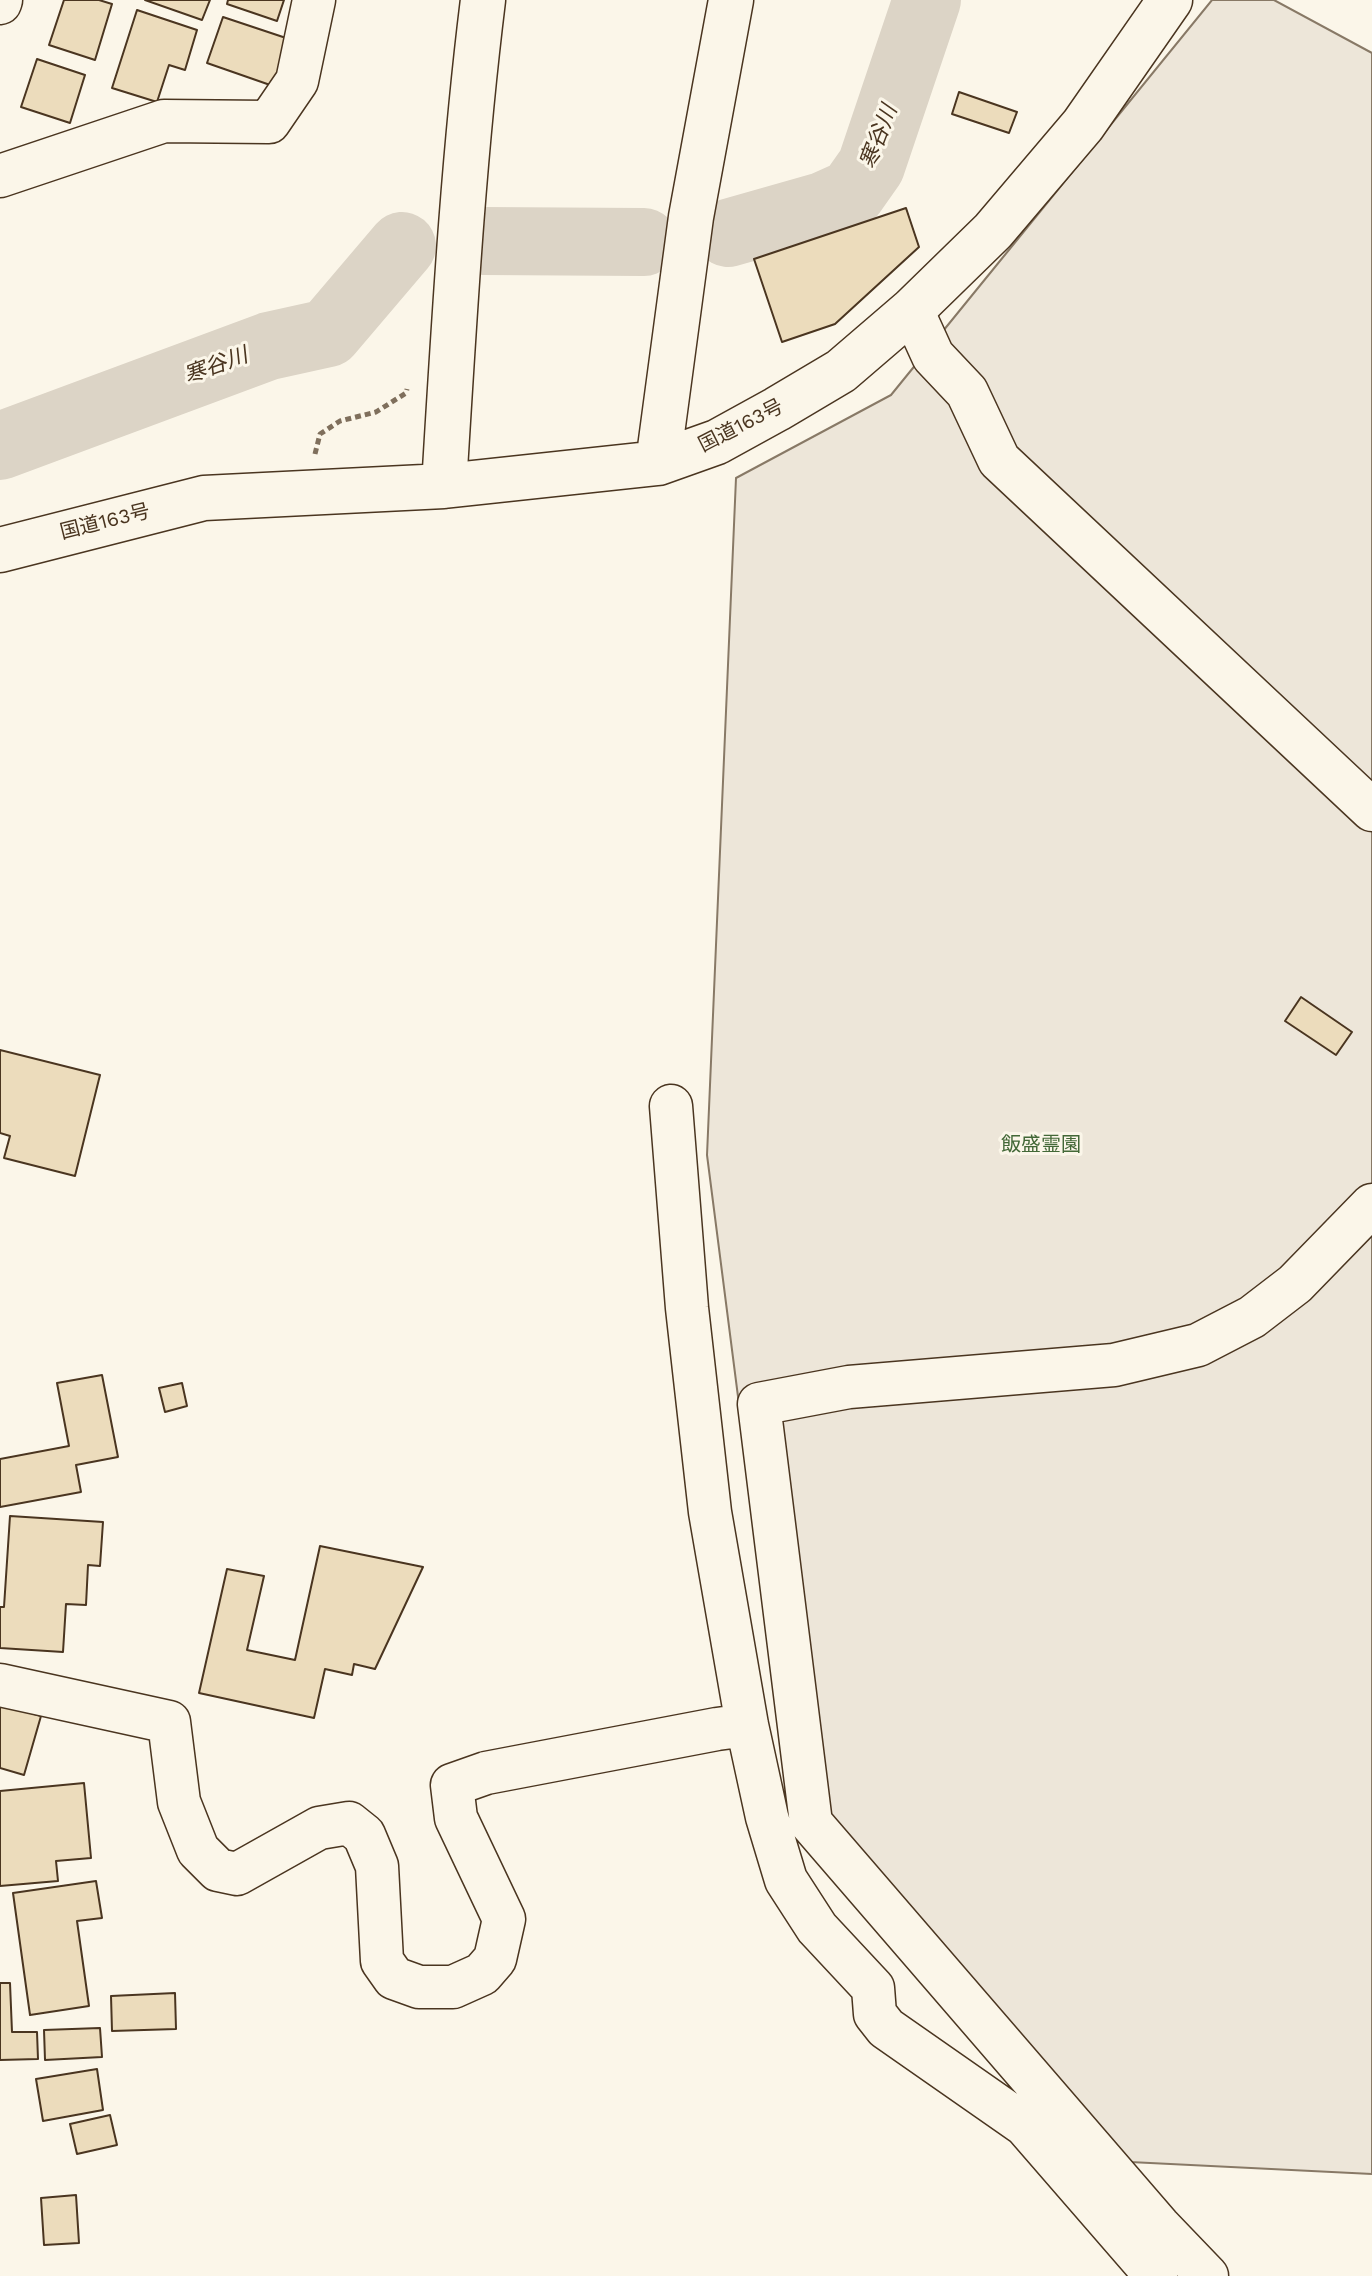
<!DOCTYPE html>
<html>
<head>
<meta charset="utf-8">
<style>
  body { margin:0 }
  canvas { display:block; background:#fbf6e9 }
</style>
</head>
<body>
<canvas width="1372" height="2276"></canvas>
<script>
const ctx = document.querySelector('canvas').getContext('2d');
ctx.lineJoin = 'round';
function paint(path, color) {
  ctx.fillStyle = color;
  ctx.fill(path, 'evenodd');
}
function trace(path, color, width, dash) {
  ctx.strokeStyle = color;
  ctx.lineWidth = width;
  ctx.lineCap = dash ? 'butt' : 'round';
  ctx.setLineDash(dash || []);
  ctx.stroke(path);
}
function drawText(font, color, halo, rows, align = 'center') {
  ctx.font = font + ' "Work Sans","Noto Sans JP",sans-serif';
  ctx.lineWidth = 6;
  ctx.setLineDash([]);
  ctx.textBaseline = 'middle';
  ctx.strokeStyle = halo;
  ctx.fillStyle = color;
  for (const [text, x, y, turn = 0] of rows) {
    ctx.save();
    ctx.translate(x, y);
    ctx.rotate((+turn || 0) * Math.PI / 180);
    ctx.textAlign = isNaN(turn) ? turn : align;
    if (halo) ctx.strokeText(text, 0, 0);
    ctx.fillText(text, 0, 0);
    ctx.restore();
  }
}
const green = new Path2D(`
  M1212,0H1274L1372,53V2174L1130,2162L794,1833L707,1155L736,478L891,395Z`);
paint(green, '#ede6d9');
trace(green, '#887966', 2);
trace(new Path2D(`
  M728,233L823,206L852,193L871,166L927,0
  M483,241L644,242
  M0,446L269,346L328,333L402,246`), '#dcd4c6', 68);
const building = new Path2D(`
  M64,0H99L112,4L95,60L49,45Z
  M145,0H210L202,20Z
  M228,0H284L277,21L227,4Z
  M137,10L197,30L185,70L169,65L157,102L112,88Z
  M223,17L289,39L273,86L207,63Z
  M37,59L85,75L70,123L21,107Z
  M959,92L1017,112L1009,133L952,114Z
  M906,208L919,247L835,324L782,342L754,259Z
  M1301,997L1352,1032L1336,1055L1285,1021Z
  M0,1050L100,1075L75,1176L4,1158L10,1136L0,1133Z
  M102,1375L118,1457L76,1465L81,1492L0,1507V1459L69,1446L57,1383Z
  M182,1383L187,1406L165,1412L159,1388Z
  M10,1516L103,1522L100,1566L88,1565L86,1605L66,1604L63,1652L0,1648V1607H4Z
  M320,1546L423,1567L375,1669L354,1664L352,1675L325,1669L314,1718L199,1693L227,1569L264,1576L247,1650L295,1660Z
  M0,1704L41,1716L24,1775L0,1768Z
  M84,1783L91,1858L56,1861L58,1881L0,1886V1791Z
  M96,1881L102,1918L77,1921L89,2006L30,2015L13,1893Z
  M0,1983H10L12,2032H37L38,2059L0,2060Z
  M175,1993L176,2029L112,2031L111,1996Z
  M100,2028L102,2057L45,2060L44,2030Z
  M97,2069L103,2110L43,2121L36,2079Z
  M110,2115L117,2145L77,2154L70,2124Z
  M76,2195L79,2243L44,2245L41,2198Z`);
paint(building, '#ecdcbc');
trace(building, '#4a3520', 2);
const minor = new Path2D(`
  M0,3L1,0
  M0,176L164,121L269,122L297,81L314,0
  M912,310L933,356L967,392L999,460L1372,810
  M671,1106L687,1308L710,1512L747,1725L767,1817L786,1880L817,1928L873,1988L875,2014L886,2028L1025,2125L1156,2276
  M0,1685L169,1722L179,1802L198,1850L218,1870L237,1874L319,1828L349,1823L364,1835L377,1866L382,1961L394,1978L419,1987H453L482,1974L495,1959L504,1919L456,1818L452,1785L486,1773L717,1729L747,1725
  M1207,2276L1159,2226L811,1823L759,1404L849,1387L1114,1365L1198,1345L1252,1317L1295,1284L1372,1205`);
const highway = new Path2D(`
  M658,463L691,217L731,0
  M444,486C454,324 463,161 483,0
  M0,550L204,498L444,486L658,463L717,442L777,409L841,371L912,310L993,231L1083,125L1170,0`);
trace(minor, '#4a3520', 45);
trace(highway, '#4a3520', 47);
trace(new Path2D(`
  M315,454L320,434L340,421L376,412L406,393L407,389`), '#7f6f5c', 5, [6, 4]);
trace(minor, '#fbf6e9', 42);
trace(highway, '#fbf6e9', 44);
drawText('20px', '#4a3520', '#fbf6e9', [
  ["国道163号",741,426,-27],
  ["国道163号",105,522,-14]
]);
drawText('20px', '#436837', '#fbf6e9', [
  ["飯盛霊園",1041,1145]
]);
drawText('italic 22px', '#4a3520', '#fbf6e9', [
  ["寒谷川",879,137,-69],
  ["寒谷川",216,366,-20]
]);
</script>
</body>
</html>
